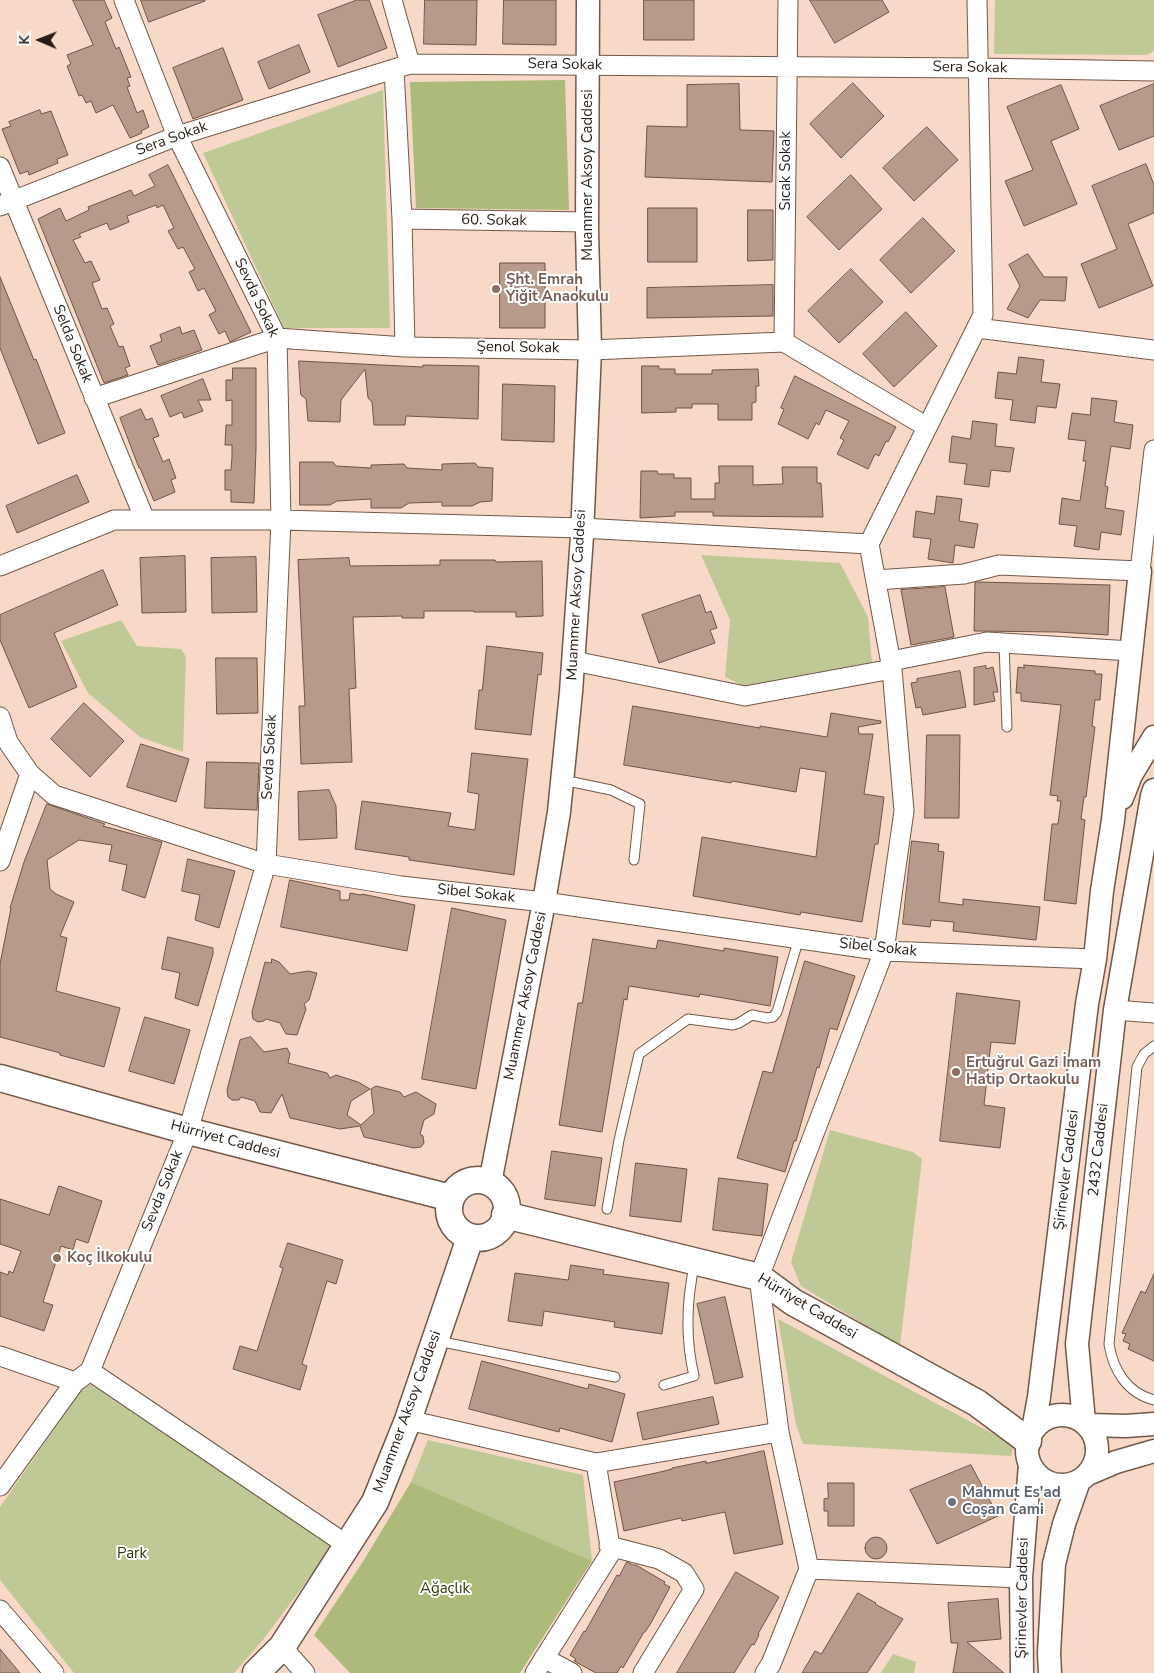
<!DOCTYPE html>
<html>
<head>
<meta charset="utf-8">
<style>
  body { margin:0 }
  #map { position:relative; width:1154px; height:1673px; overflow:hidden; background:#f8d9c7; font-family:"Nunito Sans",sans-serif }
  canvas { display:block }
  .north { position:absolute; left:15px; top:15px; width:50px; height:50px; -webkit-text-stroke:4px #fff; paint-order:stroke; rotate:271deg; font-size:14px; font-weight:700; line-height:20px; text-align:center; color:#281d16 }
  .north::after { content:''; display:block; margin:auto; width:18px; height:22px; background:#281d16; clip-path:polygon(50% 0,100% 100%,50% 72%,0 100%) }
</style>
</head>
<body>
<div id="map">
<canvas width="1154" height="1673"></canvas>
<div class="north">K</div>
</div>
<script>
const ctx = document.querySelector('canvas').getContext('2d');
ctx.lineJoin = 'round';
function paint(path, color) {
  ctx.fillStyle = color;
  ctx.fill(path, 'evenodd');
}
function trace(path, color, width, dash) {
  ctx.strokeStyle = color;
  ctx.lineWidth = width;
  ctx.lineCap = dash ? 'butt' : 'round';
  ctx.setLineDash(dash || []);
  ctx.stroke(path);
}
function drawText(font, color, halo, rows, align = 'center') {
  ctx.font = font + ' "Nunito Sans",sans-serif';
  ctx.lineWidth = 4;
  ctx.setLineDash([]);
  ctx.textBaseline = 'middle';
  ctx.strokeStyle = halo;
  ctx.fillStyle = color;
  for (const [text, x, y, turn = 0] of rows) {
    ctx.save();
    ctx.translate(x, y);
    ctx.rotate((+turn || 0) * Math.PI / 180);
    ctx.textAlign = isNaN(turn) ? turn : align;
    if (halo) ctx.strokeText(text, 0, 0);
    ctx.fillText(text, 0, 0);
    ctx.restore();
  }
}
paint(new Path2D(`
  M995,0H1154V51L1147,55L994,54Z
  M383,90L390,328H284L203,153Z
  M701,555L840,563L868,617L872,664L746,687L725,677L730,620Z
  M121,620L137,646L181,649L186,657L183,752L140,737L88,693L61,641Z
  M830,1130L913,1152L922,1159L900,1346L801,1286L791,1262Z
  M778,1319L1014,1445L1011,1456L803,1444L796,1425Z
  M87,1382L334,1545L262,1641L234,1673H74L0,1580V1507Z
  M428,1440L583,1475L592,1561L411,1482Z
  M893,1654L916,1662L914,1673H881Z`), '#bec995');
paint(new Path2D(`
  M565,80L569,210L416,208L410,82Z
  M411,1482L592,1561L520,1673H350L314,1635L364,1560Z`), '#adbb7a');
const building = new Path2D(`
  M73,0H104L112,18L105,22L116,49L119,47L131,77L127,78L130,86L127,87L137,113L143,110L149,127L141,131L142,133L130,138L113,105L96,113L91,101L86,103L82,95L79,96L67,66L71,64L67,55L93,45Z
  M141,0H205V1L149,22Z
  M357,0H369L387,48L338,67L318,15Z
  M425,0H477L476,45L424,44Z
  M504,0H556V45L503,44Z
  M644,0H694V40H644Z
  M810,0H882L889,12L835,43Z
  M299,45L310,72L269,89L258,62Z
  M223,48L243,100L193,119L173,68Z
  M853,83L884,116L841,158L810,124Z
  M739,84L740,130L774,131L772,182L645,177L647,126L687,127V85Z
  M1154,84V136L1119,150L1100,106Z
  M1061,85L1079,129L1051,141L1077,204L1024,226L1005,181L1033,170L1007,107Z
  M40,110L41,114L51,111L68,155L57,159L58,163L29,175L28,171L20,174L2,129L11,126L9,122Z
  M927,127L958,160L914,201L883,168Z
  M1146,164L1154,185V213L1128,224L1153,286L1099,308L1081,264L1117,249L1092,186Z
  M168,165L251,332L230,342L225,331L219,334L209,315L216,311L204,288L198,291L189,272L195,269L183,247L178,249L168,231L174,228L163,205L157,208L156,205L127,216L129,222L110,230L107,223L79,234L81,237L73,240L85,263L91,261L100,280L92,283L102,309L107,308L114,324L110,326L119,347L123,346L130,366L125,368L128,375L104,383L38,219L60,208L66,221L89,210L88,207L131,190L134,196L155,186L149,175Z
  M851,175L882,209L839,250L807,217Z
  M648,208H697V262H648Z
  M748,210H773V260L748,261Z
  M923,218L955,251L911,293L880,260Z
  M1028,254L1044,277H1067L1065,301L1040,300L1028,318L1007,309L1020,286L1009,265Z
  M500,263H545V328H500Z
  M851,269L883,302L839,343L808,311Z
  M0,277L34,360L36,359L65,433L38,444L0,348Z
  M773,285V316L647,318V288Z
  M906,312L937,346L894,387L863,354Z
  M180,327L182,334L194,330L202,350L158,365L150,346L162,341L160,335Z
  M1019,357L1044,360L1041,382L1060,384L1056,408L1037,406L1035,423L1010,420L1013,400L995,398L998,372L1016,374Z
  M299,361L423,367V365L479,366L478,419L406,416L405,425H374L372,402L368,398L365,369L341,400L340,422L308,421L306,399L301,395Z
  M642,366H659V369H675V374H712V370L758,369L759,386H756V402L752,403V420H718V404H692V408H676V412L642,413Z
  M233,368H256V449L254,503L231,502V490H225V470H231L232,457V445H225L226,425H232V400L226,401V380H232Z
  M795,376L896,427L888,442L886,441L879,456L875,454L868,469L837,454L844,440L840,438L849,421L826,410L819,425L816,423L808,439L778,424L784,409L781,408Z
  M203,379L211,400H198L203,411L184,418L182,412L170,417L161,396Z
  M503,384L555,386L554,442L502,440Z
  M1092,398L1117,401L1114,422L1133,425L1130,449L1111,446L1105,486L1108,487L1105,508L1124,511L1121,535L1101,532L1099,550L1074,546L1077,526L1059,524L1062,498L1080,501L1086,461H1083L1086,441L1068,439L1072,413L1090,415Z
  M141,409L146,420L152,418L159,436L153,438L163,462L169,459L176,478L171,480L175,492L154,501L140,468H139L120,418Z
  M973,421L997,424L995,446L1014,448L1010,472L991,470L989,487L964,484L967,464L949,462L952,436L970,439Z
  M300,462H333L336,466L371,468V465L404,464L407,468L442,470V464L475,463L478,467L493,468L492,501L480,502L472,506H442V502L409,503L401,508H371V499L337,501L330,505H300Z
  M719,466H753V485L783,484L782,467H817V483H821L823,517L713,516V512H675V516L640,518L641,471H657L658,474H674V478H691V499H715V483H719Z
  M77,475L89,502L17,533L6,506Z
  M937,496L962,499L959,521L978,524L974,548L955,545L953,563L928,559L931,539L913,537L916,511L934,514Z
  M185,556L186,612L142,613L140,558Z
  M256,557L257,612L212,613L211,558Z
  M349,558L350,566L440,565V560H495L496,562L542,561L543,616L516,617V612H474V611H424V618H402V616L353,617L356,688L349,689L352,762L301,764L299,706H305L298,560Z
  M103,570L118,605L54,633L77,687L29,708L0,640V615Z
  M978,582L1110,585L1108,635L1058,632L974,631L975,583Z
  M945,587L954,637L911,645L901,590Z
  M700,595L706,613L711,611L717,628L710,630L715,643L659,663L642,615Z
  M487,646L543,653L541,675L538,674L531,735L475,729L479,690H482Z
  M216,658H257L258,713L217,714Z
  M1024,665L1095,671V674H1102L1100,700H1095L1092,726L1095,727L1086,797H1084L1081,819L1085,820L1076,904L1044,900L1052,824H1058L1061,801H1057L1058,796L1050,795L1061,705L1021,701V693H1016L1018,667L1024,668Z
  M986,666V669L993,667L998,692H993L995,701L974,705V668Z
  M960,671L966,707L923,715L921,707L916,708L911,683L917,682V679Z
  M84,703L124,741L90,777L51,739Z
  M633,706L760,728V726L827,737L831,713L881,721V723L858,727L859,734H873L864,794L884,797L878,844H875L862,922L801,912L800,915L693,896L702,837L816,857L826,772L800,768L796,792L732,781L731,783L624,765Z
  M927,735H960L959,818H925Z
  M141,744L189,759L176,802L127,787Z
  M472,753L528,759L514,875L409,860V857L355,849L362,801L451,813L448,826L475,830L479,794L468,792Z
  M207,762L259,763L257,810L205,808Z
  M329,790L336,806L337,838L299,840L298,792Z
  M47,804L105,824L103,826L162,842L145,898L122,890L127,865L109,861L112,845L79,840L47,860L50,889L56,894L74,902L60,936L67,938L56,991L120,1008L104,1067L60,1055V1053L0,1037V964L11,908H10L24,862Z
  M912,841L939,844L938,851L944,852L939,902L963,905V899L1040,907L1036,940L953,931L954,922L931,920L930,927L903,924Z
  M188,859L235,871L219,928L195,920L200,895L182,891Z
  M290,880L340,891V900H349L350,893L361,895L362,894L415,905L407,951L281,927Z
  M452,908L506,920L476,1089L422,1079Z
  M168,937L213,948V954L198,1006L175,998L180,973L162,969Z
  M593,939L656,949L658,940L724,951V948L778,957L770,1006L700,994L699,997L629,986L627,1000L624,999L602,1132L559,1125L578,1003H582Z
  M272,959L279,962L290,974L308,971L317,973L309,1000L304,1004L306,1009L297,1035L286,1034L280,1023L266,1019L264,1021L258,1022L253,1019L252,1012L265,962L271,963Z
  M805,961L855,976L837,1030L830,1028L819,1068L817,1067L796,1141H794L785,1172L737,1158L763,1071L772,1073Z
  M957,993L1020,1001L1015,1044L991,1042L984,1105L1005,1108L1000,1148L940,1141Z
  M145,1017L190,1030L174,1084L129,1071Z
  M251,1037L264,1052L287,1048L290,1054L288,1063L327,1073L330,1078L336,1075L358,1082L370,1089L351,1101L347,1115L361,1125L374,1113L371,1089L376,1086L400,1092L404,1097L416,1092L436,1104L434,1114L424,1120L420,1134L423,1136L424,1143L421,1147L414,1148L364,1137L360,1126L340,1129L290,1118L282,1094L271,1113L260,1112L255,1101L241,1097L239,1100H232L228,1097L227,1090L240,1040Z
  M552,1151L602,1158L595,1206L545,1199Z
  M636,1163L687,1169L681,1222L630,1216Z
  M719,1178L768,1184L762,1236L713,1230Z
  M59,1186L102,1201L88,1243L76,1239L73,1250L61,1246L43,1302L53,1305L44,1331L0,1316V1272L8,1275L9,1271L13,1273L21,1251L0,1244V1199L49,1215Z
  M288,1243L343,1260L336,1284L327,1281L302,1364L307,1366L300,1390L233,1369L240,1346L257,1351L283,1268L280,1267Z
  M571,1265L604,1270L603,1274L669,1283L662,1334L614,1327L615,1322L544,1311L542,1326L508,1321L515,1273L568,1280Z
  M1154,1274V1361L1128,1349L1130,1344L1123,1341L1126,1334L1122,1333L1141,1291L1145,1293Z
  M725,1297L743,1377L715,1384L697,1304Z
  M482,1361L588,1389L589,1384L625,1394L612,1442L560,1428L559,1432L469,1409Z
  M713,1397L719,1424L643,1440L637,1413Z
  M764,1451L783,1544L734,1554L725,1512L682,1521L681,1518L624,1531L614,1482L656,1473L672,1469V1468L706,1461V1463Z
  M971,1465L998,1516L937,1544L910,1490Z
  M828,1483H854V1526H828V1511H824V1499L828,1498Z
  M865 1548a11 11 0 1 1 22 0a11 11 0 1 1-22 0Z
  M627,1562L633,1565H636L665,1582L664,1584L670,1587L651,1623L645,1632H644L623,1668L621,1666L617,1673H596L574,1661L576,1659L570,1655L584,1631L585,1632L617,1575L619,1576Z
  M736,1572L779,1597L758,1634L759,1635L754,1645L752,1644L734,1673H677Z
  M858,1593L876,1603L875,1604L903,1619L867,1673H802L815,1651L821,1654Z
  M998,1599L1001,1639L967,1642L1004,1673H953L958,1643H951L948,1603Z
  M0,1649L20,1673H0Z`);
paint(building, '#b79a89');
trace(building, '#6f5545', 1);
const service = new Path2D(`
  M1004,643L1007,727
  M563,780L611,790L640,804L634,860
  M1154,1046L1144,1054L1137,1067L1109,1344C1113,1370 1127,1393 1154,1400
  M607,1209L619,1140L639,1054L688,1019L733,1025L739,1023L752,1015L767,1018L773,1017L777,1012L799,938
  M438,1341L615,1377
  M664,1385L694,1376C685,1337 686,1301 695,1262`);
const minor = new Path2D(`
  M392,0L410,64
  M394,69L402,219L405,347
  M0,167L145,520
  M0,206L177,136L410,64L977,68L1154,71
  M402,219L587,222
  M977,328L1154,350
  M784,342L788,0
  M94,398L277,338L405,347L590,350L784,342L927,427
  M0,566L114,520H281L582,528L869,544
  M876,580L964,574L999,565L1140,571L1154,450
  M574,661L745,696L892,669
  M891,661L987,642L1131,651
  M0,717L8,742L30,774L54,795L266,864L401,886L544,902L884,951L1095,959
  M0,861L30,774
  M1115,1010L1154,1013
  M0,1356L75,1382
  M90,1371L347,1545
  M408,1420L596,1463L779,1432
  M0,1486L75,1382L90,1371L188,1131L266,864L281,520L277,338L177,136L124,0
  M609,1546L659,1559L684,1573L694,1589L643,1673
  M809,1569L1021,1578
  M0,1610L54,1673
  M282,1647L305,1673
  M544,1658L572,1673
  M535,1673L611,1552L596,1463
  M765,1673L771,1664L809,1569L779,1432L759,1277L884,951L904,811L892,669L869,544L983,315L977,0`);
const tertiary = new Path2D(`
  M1122,798L1131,775L1154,737
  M490,1183L544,902L559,812L571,692L582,536L590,350L587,231L588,0
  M1027 1450a35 35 0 1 1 70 0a35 35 0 1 1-70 0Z
  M1084,1422L1077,1344L1115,1010L1152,796L1154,790
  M1089,1425L1126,1426L1154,1424
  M1033,1430L1039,1397L1087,1004L1095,959L1102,891L1113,820L1140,571
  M1088,1474L1116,1462L1154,1451
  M1022,1673L1021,1578L1030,1464
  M1050,1673L1049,1653L1054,1564L1064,1524L1079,1481`);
const secondary = new Path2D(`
  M0,1078L188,1131L451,1198
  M449 1209a29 29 0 1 1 58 0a29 29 0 1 1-58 0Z
  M505,1215L759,1277L793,1302L977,1403L1028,1441
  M256,1673L282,1647L375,1502L408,1420L470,1238`);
trace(service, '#725848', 11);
trace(minor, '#725848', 21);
trace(tertiary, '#725848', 25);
trace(secondary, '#725848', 29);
trace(service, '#fff', 9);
trace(minor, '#fff', 19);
trace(tertiary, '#fff', 22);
trace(secondary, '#fff', 26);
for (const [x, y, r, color] of [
  [496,289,5,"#8d6e63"],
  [956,1072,5,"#8d6e63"],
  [57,1258,5,"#8d6e63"],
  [952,1502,5,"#6b7280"]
]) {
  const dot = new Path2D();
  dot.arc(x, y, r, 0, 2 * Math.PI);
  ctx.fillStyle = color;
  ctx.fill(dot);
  trace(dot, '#fff', 2);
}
drawText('15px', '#281d16', '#fff', [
  ["Sera Sokak",565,65,1],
  ["Sera Sokak",970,68,1],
  ["Sera Sokak",172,139,-20],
  ["Sıcak Sokak",786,171,-90],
  ["Muammer Aksoy Caddesi",588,175,-90],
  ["60. Sokak",494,221,1],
  ["Sevda Sokak",256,298,65],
  ["Selda Sokak",72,344,68],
  ["Şenol Sokak",518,348,1],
  ["Muammer Aksoy Caddesi",577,595,-87],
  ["Sevda Sokak",270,757,-87],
  ["Sibel Sokak",476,894,6],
  ["Sibel Sokak",878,948,6],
  ["Muammer Aksoy Caddesi",526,996,-79],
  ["Hürriyet Caddesi",225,1140,15],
  ["2432 Caddesi",1099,1150,-84],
  ["Şirinevler Caddesi",1067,1170,-83],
  ["Sevda Sokak",163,1191,-68],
  ["Hürriyet Caddesi",807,1307,31],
  ["Muammer Aksoy Caddesi",408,1412,-70],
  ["Şirinevler Caddesi",1023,1598,-89]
]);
drawText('bold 15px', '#785e54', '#fff', [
  ["Şht. Emrah",506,280],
  ["Yiğit Anaokulu",506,297],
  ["Ertuğrul Gazi İmam",966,1063],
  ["Hatip Ortaokulu",966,1080],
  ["Koç İlkokulu",67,1258]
], 'left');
drawText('bold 15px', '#5b616d', '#fff', [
  ["Mahmut Es'ad",962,1493],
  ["Coşan Cami",962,1510]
], 'left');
drawText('15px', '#313906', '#fff', [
  ["Park",132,1554],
  ["Ağaçlık",445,1589]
]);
</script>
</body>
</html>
